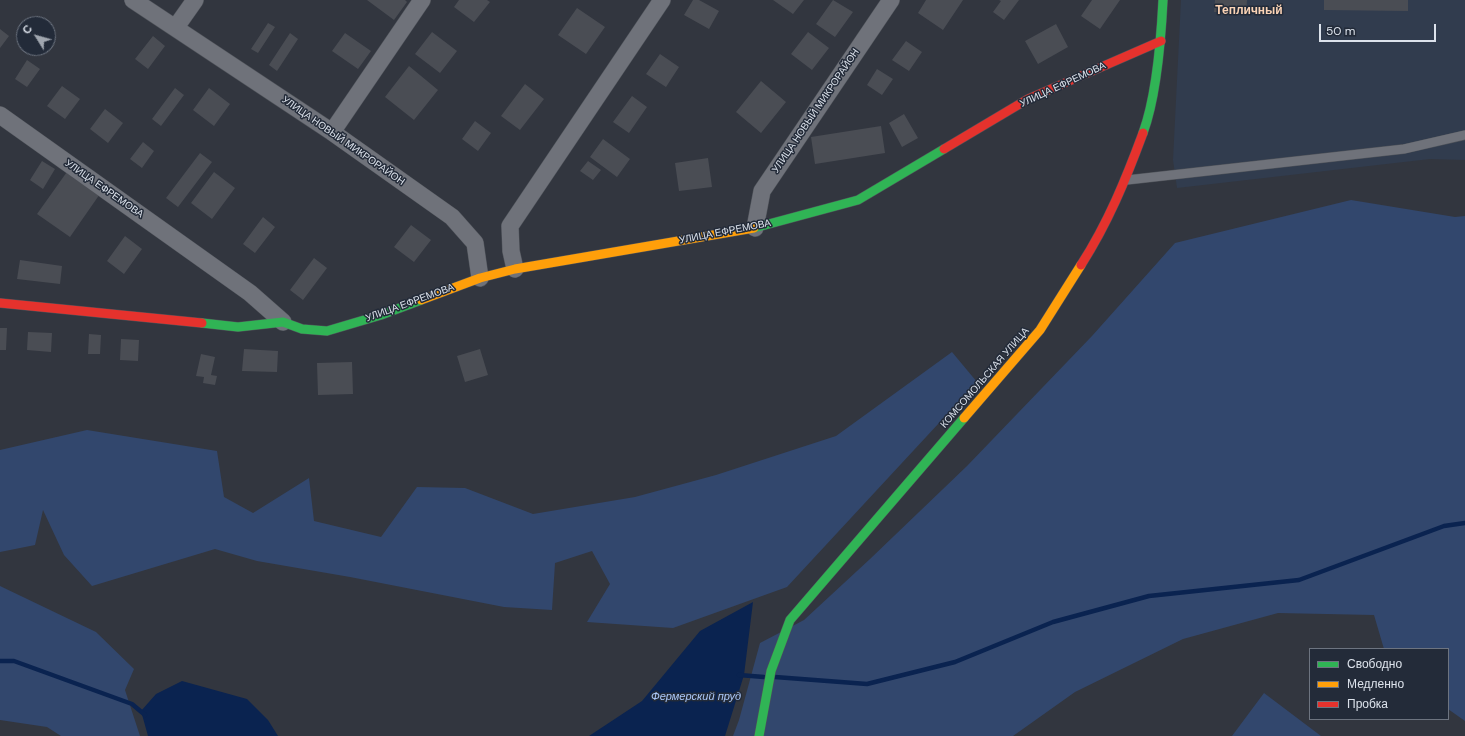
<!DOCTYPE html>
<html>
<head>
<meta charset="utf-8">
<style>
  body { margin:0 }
  #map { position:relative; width:1465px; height:736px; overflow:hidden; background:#32363f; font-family:"DM Sans",sans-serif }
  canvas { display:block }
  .legend { position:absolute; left:1309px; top:648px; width:140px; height:72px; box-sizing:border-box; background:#232b39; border:1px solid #6d7480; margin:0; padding:5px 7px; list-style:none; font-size:12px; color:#dce2eb }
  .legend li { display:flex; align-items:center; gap:8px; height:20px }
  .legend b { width:20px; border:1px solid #6d7480 }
  .north { position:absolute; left:16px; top:16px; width:40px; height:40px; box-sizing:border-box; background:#232b39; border:1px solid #6d7480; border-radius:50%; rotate:307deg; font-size:11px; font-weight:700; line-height:16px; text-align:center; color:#dce2eb }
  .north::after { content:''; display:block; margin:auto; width:14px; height:18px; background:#a0a6af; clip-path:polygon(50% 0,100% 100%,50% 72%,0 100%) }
  .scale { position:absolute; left:1319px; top:24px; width:117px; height:18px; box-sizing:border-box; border:2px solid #dce2eb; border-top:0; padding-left:5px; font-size:12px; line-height:14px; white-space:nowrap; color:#dce2eb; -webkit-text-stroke:3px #232b39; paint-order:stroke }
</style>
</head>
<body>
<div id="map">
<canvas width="1465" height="736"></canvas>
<ul class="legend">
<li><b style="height:5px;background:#30b455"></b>Свободно</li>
<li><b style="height:5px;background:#ff9f0a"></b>Медленно</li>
<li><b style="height:5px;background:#e5322d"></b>Пробка</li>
</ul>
<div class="north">С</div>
<div class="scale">50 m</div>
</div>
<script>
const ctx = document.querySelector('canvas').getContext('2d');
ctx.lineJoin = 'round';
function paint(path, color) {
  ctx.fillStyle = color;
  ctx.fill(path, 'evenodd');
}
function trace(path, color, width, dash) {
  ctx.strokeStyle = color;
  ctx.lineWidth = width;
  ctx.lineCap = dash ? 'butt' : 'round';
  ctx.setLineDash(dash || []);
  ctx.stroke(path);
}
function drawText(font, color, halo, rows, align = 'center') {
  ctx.font = font + ' "DM Sans",sans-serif';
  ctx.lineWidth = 3;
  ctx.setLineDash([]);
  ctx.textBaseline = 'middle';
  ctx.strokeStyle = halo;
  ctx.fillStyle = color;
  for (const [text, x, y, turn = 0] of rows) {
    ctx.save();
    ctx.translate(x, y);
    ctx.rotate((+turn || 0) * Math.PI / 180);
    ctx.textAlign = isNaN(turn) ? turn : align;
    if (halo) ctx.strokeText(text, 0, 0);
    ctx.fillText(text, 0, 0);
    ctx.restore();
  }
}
paint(new Path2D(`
  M1181,0H1465V160L1430,159L1177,188L1173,160Z`), '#313c4e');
paint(new Path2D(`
  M1351,200L1455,217L1465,216V721L1448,709V649H1384L1374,615L1278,613L1183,639L1075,692L1013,736H733L739,720L760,643L804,620L870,559L967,466L1092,336L1175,243Z
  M952,352L977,382L787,587L673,628L587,622L610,584L592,551L555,563L552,610L504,607L350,577L257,561L215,549L92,586L64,555L43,510L35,545L0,552V450L87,430L217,451L224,497L253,513L309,478L314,521L381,537L417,487L465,488L533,514L635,497L716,475L836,436Z
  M0,586L96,632L134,669L125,690L140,736H61L47,727L0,720Z
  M1264,693L1321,736H1232Z`), '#32476d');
paint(new Path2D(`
  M753,602L744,675L725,736H589L642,701L700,631Z
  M182,681L247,699L268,720L278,736H148L141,711L156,694Z`), '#0a2350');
trace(new Path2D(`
  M0,661H14L132,704L145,715
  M739,675L764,677
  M775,677L867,684L955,662L1053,622L1149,596L1299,580L1444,526L1465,523`), '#0a2350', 4.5);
paint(new Path2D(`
  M367,0H405L407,2L394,20Z
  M459,0H487L490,2L474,22L454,7Z
  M693,0H699L719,11L709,29L684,15Z
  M773,0H804L793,14Z
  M833,0L853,12L835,37L816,24Z
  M926,0H963L943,30L918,13Z
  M999,0H1019L1004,20L993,12L1001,1Z
  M1092,0H1120L1100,29L1081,16Z
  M1215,0H1247L1246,13L1214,12Z
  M1324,0H1408V11L1324,10Z
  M577,8L605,27L586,54L558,35Z
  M268,23L275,27L258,53L251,49Z
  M1056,24L1068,47L1038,64L1025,41Z
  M0,29L9,36L0,48Z
  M432,32L457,51L440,73L415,54Z
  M808,32L829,48L812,70L791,54Z
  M290,33L298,39L277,71L269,65Z
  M345,33L371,51L358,69L332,51Z
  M153,36L165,46L148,69L135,59Z
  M906,41L922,52L909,71L892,60Z
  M660,54L679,67L666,87L646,74Z
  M27,60L40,69L27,87L15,79Z
  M409,66L438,90L414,120L385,97Z
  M877,69L893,79L882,95L867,85Z
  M761,81L786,102L761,133L736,112Z
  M525,84L544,99L520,130L501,116Z
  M62,86L80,99L65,119L47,106Z
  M175,88L184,95L161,126L152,119Z
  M209,88L230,104L214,126L193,110Z
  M632,96L647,107L629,133L613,122Z
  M105,109L123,123L108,143L90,129Z
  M904,114L918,138L902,147L889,123Z
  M475,121L491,133L478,151L462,139Z
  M881,126L885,153L815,164L811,137Z
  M603,139L630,159L617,177L590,157Z
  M143,142L154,151L142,168L130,159Z
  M200,153L212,162L178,207L166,198Z
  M708,158L712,187L679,191L675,163Z
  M42,161L55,169L43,189L30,180Z
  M588,161L601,170L593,180L580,171Z
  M69,169L102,191L70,237L37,214Z
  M214,172L235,188L212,219L191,203Z
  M263,217L275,227L255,253L243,244Z
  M411,225L431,240L414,262L394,247Z
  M125,236L142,249L124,274L107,261Z
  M314,258L327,268L303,300L290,290Z
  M20,260L62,266L60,284L17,279Z
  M0,328H7L6,350H0Z
  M28,332L52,333L51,352L27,350Z
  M89,334L101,335L100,354H88Z
  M121,339L139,340L138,361L120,360Z
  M244,349L278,351L277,372L242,371Z
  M480,349L488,375L465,382L457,356Z
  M201,354L215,357L211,375L217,376L215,385L203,383L204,377L196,376Z
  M352,362L353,394L318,395L317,363Z`), '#4a4d54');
const lane = new Path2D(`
  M1127,180L1404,149L1465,135`);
const street = new Path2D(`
  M133,0L332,132L452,217L475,243L480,278
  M176,27L195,0
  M0,115L250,293L283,322
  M332,132L422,0
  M755,228L762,191L891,0
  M515,269L511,251L510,226L662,0`);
const fast = new Path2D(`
  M1143,133C1157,95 1161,40 1163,0
  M754,228L858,200L944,149
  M202,323L238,327L283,322L302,329L327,331L381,315L421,300
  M759,736L771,671L790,620L964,418`);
const slow = new Path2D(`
  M421,300L480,278L515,269L754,228
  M964,418L1040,330L1081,265`);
const jam = new Path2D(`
  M944,149L1028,99L1161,41
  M1081,265C1108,223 1126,179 1143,133
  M0,303L202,323`);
trace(lane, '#4e5259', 10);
trace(street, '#4e5259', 18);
trace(fast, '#4e5259', 10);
trace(slow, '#4e5259', 10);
trace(jam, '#4e5259', 10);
trace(lane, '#6f727a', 9);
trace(street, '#6f727a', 17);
trace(fast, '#30b455', 9);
trace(slow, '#ff9f0a', 9);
trace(jam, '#e5322d', 9);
drawText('10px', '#dce2eb', '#232b39', [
  ["УЛИЦА ЕФРЕМОВА",1063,85,-25],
  ["УЛИЦА НОВЫЙ МИКРОРАЙОН",816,111,-56],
  ["УЛИЦА НОВЫЙ МИКРОРАЙОН",343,141,35],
  ["УЛИЦА ЕФРЕМОВА",104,189,35],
  ["УЛИЦА ЕФРЕМОВА",725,232,-11],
  ["УЛИЦА ЕФРЕМОВА",410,303,-20],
  ["КОМСОМОЛЬСКАЯ УЛИЦА",985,378,-49]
]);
drawText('italic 11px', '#abc7f8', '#232b39', [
  ["Фермерский пруд",696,697]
]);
drawText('bold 12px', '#fad3b5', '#232b39', [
  ["Тепличный",1249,11]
]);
</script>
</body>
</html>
